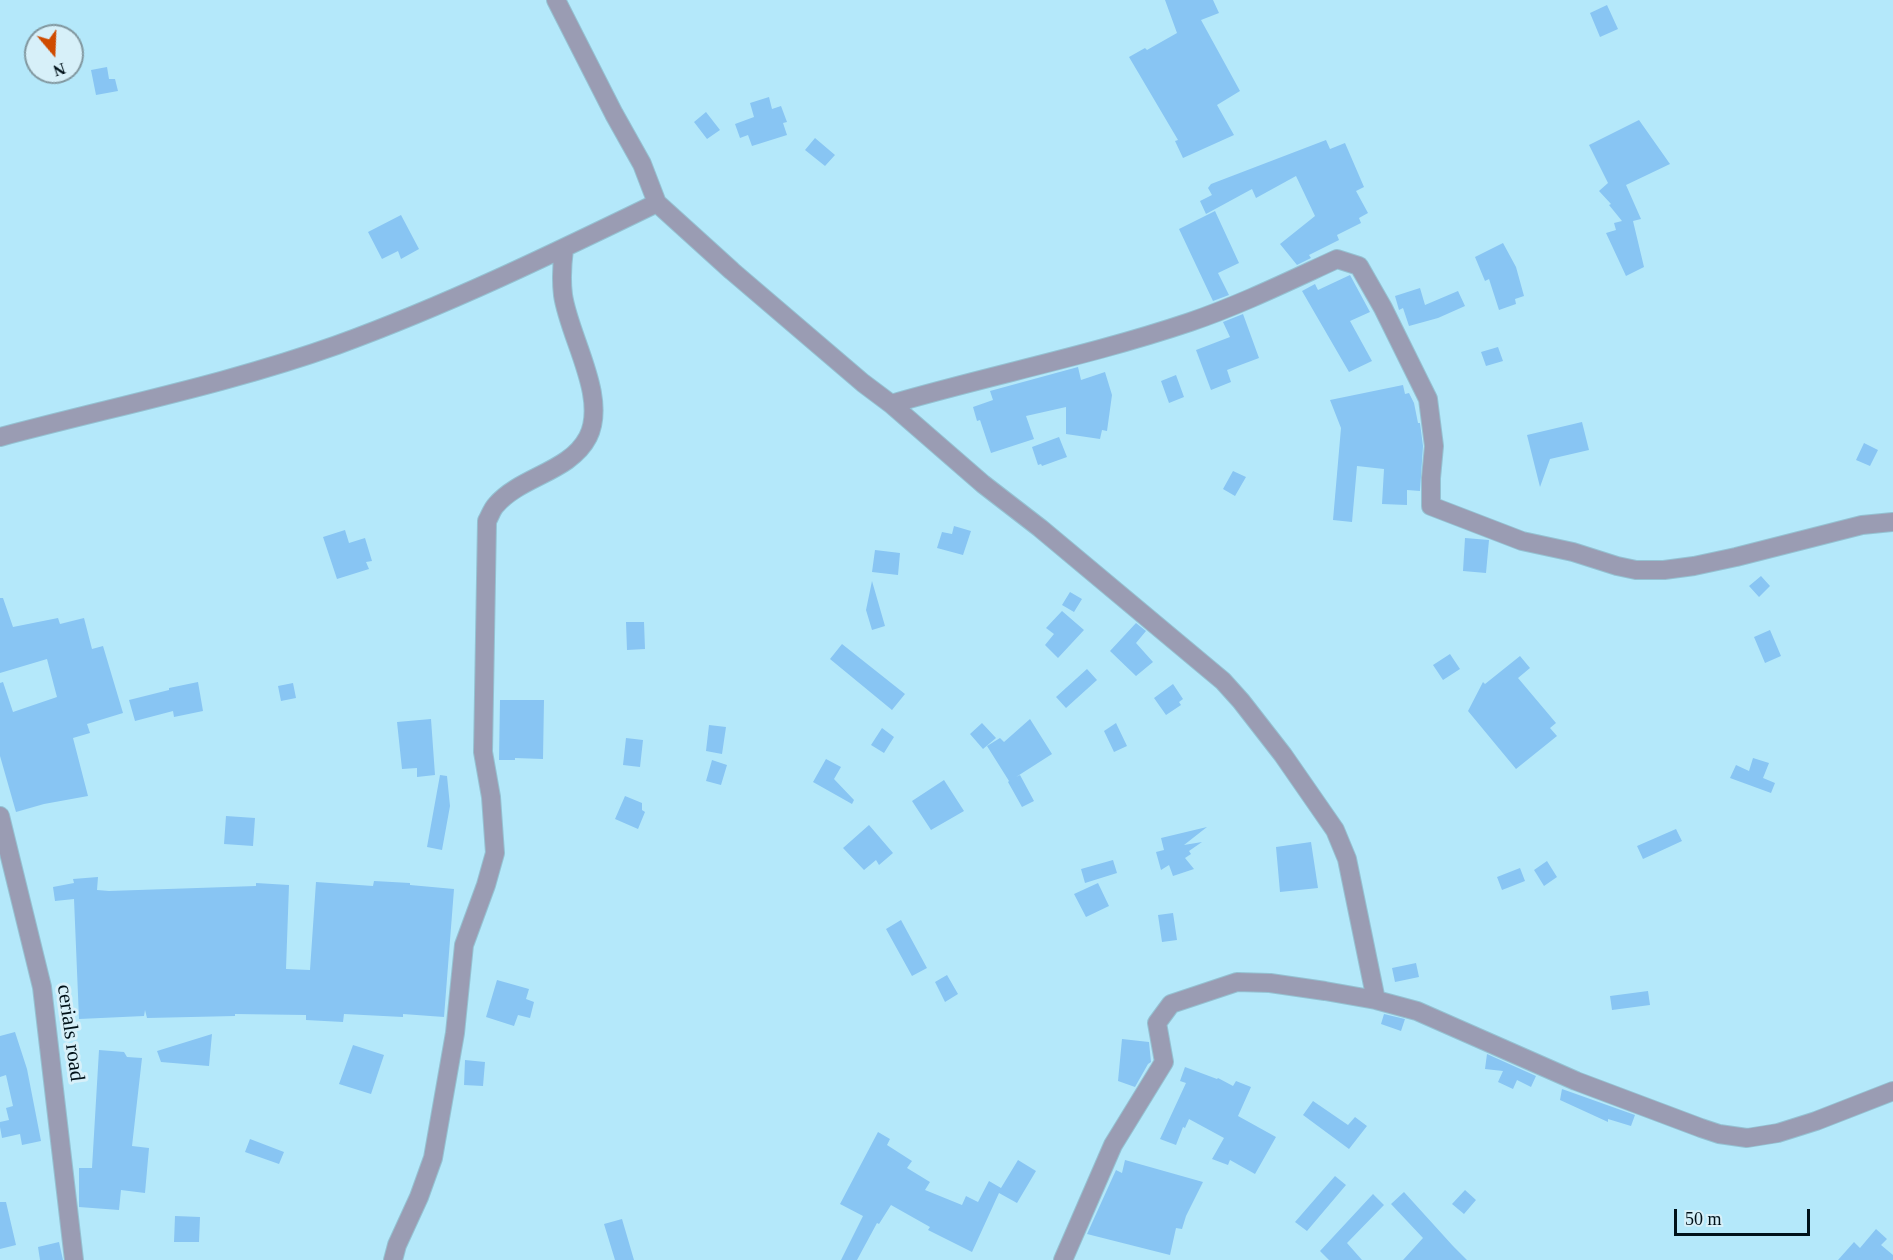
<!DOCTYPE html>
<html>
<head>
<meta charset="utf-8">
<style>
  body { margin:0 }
  #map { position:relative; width:1893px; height:1260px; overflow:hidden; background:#b4e8fa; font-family:"Times New Roman",serif }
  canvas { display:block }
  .north { position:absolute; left:24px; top:24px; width:60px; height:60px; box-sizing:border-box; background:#d7f0f9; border:2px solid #81979f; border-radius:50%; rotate:161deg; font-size:16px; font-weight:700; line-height:24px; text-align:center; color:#001119 }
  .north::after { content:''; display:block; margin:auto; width:21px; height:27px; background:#cf4b00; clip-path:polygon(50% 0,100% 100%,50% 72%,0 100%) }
  .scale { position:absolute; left:1674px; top:1209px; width:136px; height:27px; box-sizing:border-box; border:3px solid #001119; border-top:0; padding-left:8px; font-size:18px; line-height:21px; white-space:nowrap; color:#001119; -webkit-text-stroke:4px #d7f0f9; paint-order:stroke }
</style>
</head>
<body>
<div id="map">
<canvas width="1893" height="1260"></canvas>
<div class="north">N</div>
<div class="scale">50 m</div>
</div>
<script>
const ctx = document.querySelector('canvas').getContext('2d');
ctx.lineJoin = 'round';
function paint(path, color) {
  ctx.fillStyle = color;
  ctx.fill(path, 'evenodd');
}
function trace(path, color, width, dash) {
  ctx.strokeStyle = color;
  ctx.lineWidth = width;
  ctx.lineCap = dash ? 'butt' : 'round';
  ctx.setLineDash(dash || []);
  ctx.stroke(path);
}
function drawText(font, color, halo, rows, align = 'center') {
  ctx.font = font + ' "Times New Roman",serif';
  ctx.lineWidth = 6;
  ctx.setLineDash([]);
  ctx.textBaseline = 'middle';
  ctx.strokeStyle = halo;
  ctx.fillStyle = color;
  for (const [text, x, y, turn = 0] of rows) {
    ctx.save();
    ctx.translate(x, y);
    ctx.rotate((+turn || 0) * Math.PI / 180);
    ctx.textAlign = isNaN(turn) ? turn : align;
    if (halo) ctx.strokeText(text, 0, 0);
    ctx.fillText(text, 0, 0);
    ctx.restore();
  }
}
paint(new Path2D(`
  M1165,0H1213L1219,13L1201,20L1240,91L1217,105L1234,135L1183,158L1175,141L1178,140L1129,57L1145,48L1147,50L1177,33Z
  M1607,5L1618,29L1600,37L1590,13Z
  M107,67L109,79H115L118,91L96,95L91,70Z
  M769,97L772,109L781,106L787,122L783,123L787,135L752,146L748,135L740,138L735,124L754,117L750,103Z
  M706,112L720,130L707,139L694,122Z
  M1639,120L1670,164L1626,185L1641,219L1633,221L1644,267L1626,276L1606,233L1616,230L1614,223L1622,221L1609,205L1611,204L1599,191L1608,183L1589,145Z
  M815,138L835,155L825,166L805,150Z
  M1326,140L1330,149L1345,143L1364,187L1356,191L1368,213L1359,218L1361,223L1337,235L1339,240L1309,255L1311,258L1297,265L1280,244L1315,216L1296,176L1256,198L1252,189L1206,214L1200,201L1212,195L1208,188L1211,184Z
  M1215,211L1239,263L1218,273L1229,295L1213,301L1179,229Z
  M401,215L419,249L401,259L398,251L382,259L368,232Z
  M1503,243L1516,267L1524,296L1515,299L1516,304L1499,310L1489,279L1485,281L1475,257Z
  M1350,275L1370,312L1350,321L1372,361L1349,372L1302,291L1315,284L1318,290Z
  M1420,288L1425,305L1458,291L1465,306L1438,318L1409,326L1403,308L1399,310L1395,296Z
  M1243,314L1259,358L1227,370L1231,382L1211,390L1196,350L1230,337L1223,322Z
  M1498,347L1503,361L1486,366L1481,352Z
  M1078,367L1081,380L1105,372L1112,395L1107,431L1102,430L1100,439L1066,434V407L1026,416L1034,439L991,453L980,420L977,421L973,407L993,400L990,391Z
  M1176,375L1184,397L1169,403L1161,381Z
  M1403,385L1405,394L1409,393L1414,403L1418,423H1420L1423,446L1420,491L1407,490V505L1382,504L1384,469L1357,466L1352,522L1333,520L1341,428L1330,400Z
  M1582,422L1589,450L1550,459L1540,487L1527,435Z
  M1059,437L1067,457L1042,466L1041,464L1038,465L1032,447Z
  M1864,443L1878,450L1870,466L1856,460Z
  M1233,471L1246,477L1235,496L1223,489Z
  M954,526L971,531L963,555L937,548L942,532L952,534Z
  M345,530L349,543L365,538L372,561L366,562L369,569L337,579L323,537Z
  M1465,538L1489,540L1486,573L1463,571Z
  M875,550L900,553L898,575L872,572Z
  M1761,576L1770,586L1759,597L1749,586Z
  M872,581L885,626L872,630L866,610Z
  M1070,592L1082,599L1074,612L1062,605Z
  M0,598H3L13,627L58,618L60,624L84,618L92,649L103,646L123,713L87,724L90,733L73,738L88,796L44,804L16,812L0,756V683L3,682L13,712L57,697L47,659L0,673Z
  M1062,611L1084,630L1058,658L1045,645L1054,634L1046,628Z
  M626,622H644L645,649L627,650Z
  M1136,623L1146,631L1136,643L1153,662L1136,676L1110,651Z
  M1770,630L1781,656L1765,663L1754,637Z
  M842,644L905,694L892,710L830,659Z
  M1450,654L1460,669L1443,680L1433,665Z
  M1520,656L1530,668L1518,678L1556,723L1550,728L1557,736L1516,769L1468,711L1483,682L1485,684Z
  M1087,669L1097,680L1066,708L1056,697Z
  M198,682L203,711L174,717L173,711L135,721L129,700L169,690V688Z
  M293,683L296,698L281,701L278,686Z
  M1173,684L1183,699L1179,702L1181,705L1166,715L1154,698Z
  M500,700H544L543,759L515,758V760H499Z
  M431,719L435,775L417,777V768L402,769L397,722Z
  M1030,719L1052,754L1016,777L1020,775L1034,801L1022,807L1008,782L1009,781L987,746L1000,738L1004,742Z
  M982,723L996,738L983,749L970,734Z
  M1116,723L1127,746L1114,752L1104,731Z
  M709,725L726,727L722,754L706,751Z
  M882,728L894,737L884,753L871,745Z
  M626,738L643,740L640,767L623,765Z
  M1753,758L1769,763L1763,778L1775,783L1771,793L1730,778L1736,765L1749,771Z
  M826,759L841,767L834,779L854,800L852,804L813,782Z
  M712,760L727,765L721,785L706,781Z
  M440,775L447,776L450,806L442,850L427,847Z
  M944,780L964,811L931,830L912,801Z
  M625,796L642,803V810L645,812L638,829L615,819Z
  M226,816L255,818L253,846L224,844Z
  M869,825L893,853L879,865L876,860L864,870L843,848Z
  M1207,827L1184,845L1202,842L1189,851L1191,854L1185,858L1194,869L1173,876L1169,865L1161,870L1156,852L1164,850L1161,838Z
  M1676,829L1682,841L1643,859L1637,846Z
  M1311,842L1318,888L1280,892L1276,847Z
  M1113,860L1117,873L1085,883L1081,869Z
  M1547,861L1557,877L1544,886L1534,870Z
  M1520,868L1525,881L1502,890L1497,877Z
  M98,877L97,890L109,891L256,886V883L289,885L286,969L310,970L316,882L373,886L374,881L410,883V885L454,889L444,1017L403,1014V1017L344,1014L343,1022L306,1020V1015L235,1014V1016L147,1018L145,1010L144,1016L79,1019L74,899L55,901L53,887L74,883L73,879Z
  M1098,883L1109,906L1086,917L1074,894Z
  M1173,913L1177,940L1162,942L1158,915Z
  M901,920L927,968L912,976L886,929Z
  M1416,963L1419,977L1395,982L1392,968Z
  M947,975L958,994L945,1002L935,982Z
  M497,980L529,989L526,999L534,1002L530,1018L518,1015L514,1026L486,1017Z
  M1648,991L1650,1005L1612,1010L1610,996Z
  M1384,1014L1405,1019L1401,1031L1381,1024Z
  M15,1032L27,1069L41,1141L22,1145L20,1134L2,1138L0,1127V1122L9,1120L6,1108L13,1106L6,1075L0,1077V1036Z
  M212,1034L209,1066L161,1062L157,1051Z
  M1122,1039L1149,1042L1151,1062L1148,1064L1135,1087L1118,1081Z
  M353,1045L384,1055L371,1094L339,1084Z
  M99,1050L124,1052L127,1057L142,1058L132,1146L149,1148L145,1193L121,1190L119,1210L79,1207V1168H92Z
  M1487,1054L1536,1076L1531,1087L1517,1080L1513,1089L1498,1082L1503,1071L1485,1069Z
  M465,1060L485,1062L483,1086L464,1085Z
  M1185,1067L1217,1079L1218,1078L1233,1086L1236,1081L1251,1087L1238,1116L1276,1137L1255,1174L1230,1160L1228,1165L1212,1159L1224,1138L1189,1119L1185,1128L1183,1127L1176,1145L1160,1139L1186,1083L1180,1081Z
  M1562,1089L1635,1115L1631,1126L1608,1119V1122L1560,1100Z
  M1313,1101L1348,1125L1355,1117L1367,1126L1349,1149L1303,1115Z
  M878,1132L890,1139L887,1145L912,1161L907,1168L930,1182L925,1190L962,1205L966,1196L978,1202L989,1181L1001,1188L1018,1160L1036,1171L1017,1203L999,1193L972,1252L928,1230L930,1227L891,1205L879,1224L877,1223L857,1260H841L863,1216L840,1204Z
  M250,1139L284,1152L279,1164L245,1152Z
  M1125,1160L1203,1182L1186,1216L1182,1229L1176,1228L1170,1255L1087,1234L1116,1170L1122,1173Z
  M1335,1176L1346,1185L1307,1231L1295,1222Z
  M1465,1190L1476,1200L1464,1214L1452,1204Z
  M1404,1192L1453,1246L1467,1260H1403L1423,1238L1391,1204Z
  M1373,1194L1384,1205L1347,1243L1362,1260H1329L1320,1251Z
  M0,1202H6L16,1245L0,1249Z
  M175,1216L200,1217L199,1242H174Z
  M622,1219L634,1260H615L604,1224Z
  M1876,1229L1887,1239L1881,1245L1893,1255V1260H1838L1854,1242L1860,1248Z
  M59,1242L63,1260H40L38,1247Z`), '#88c5f3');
const minor = new Path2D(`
  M556,0L614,114L642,164L657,203
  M891,404C991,375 1092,355 1190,322C1240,305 1289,281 1337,259L1359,266L1383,308L1428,399L1434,446L1431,478V506L1522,541L1573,552L1617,566L1636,570H1664L1694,566L1736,557L1862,525L1893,522
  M0,437C112,407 228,384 337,345C447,305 552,254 657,203L732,271L863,383L891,404L983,484L1040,528L1223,681L1241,701L1283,755L1335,830L1347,859L1376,1000
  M0,816L42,987L74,1260
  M393,1260L397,1245L419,1197L433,1158L455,1033L464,945L486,885L495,853L491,797L483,752L487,521C490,516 492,509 496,505C521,476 570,472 588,437C608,397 569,337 563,295C561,279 562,264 564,249
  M1063,1260L1113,1145L1164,1062L1157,1023L1171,1004L1237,982L1270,983L1325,991L1376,1000L1417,1011L1576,1081L1701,1128L1719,1134L1747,1138L1778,1133L1816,1121L1893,1091`);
trace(minor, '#94c1d2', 20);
trace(minor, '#9a9cb3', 18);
drawText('21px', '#001119', '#d7f0f9', [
  ["cerials road",70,1033,82]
]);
</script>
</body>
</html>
